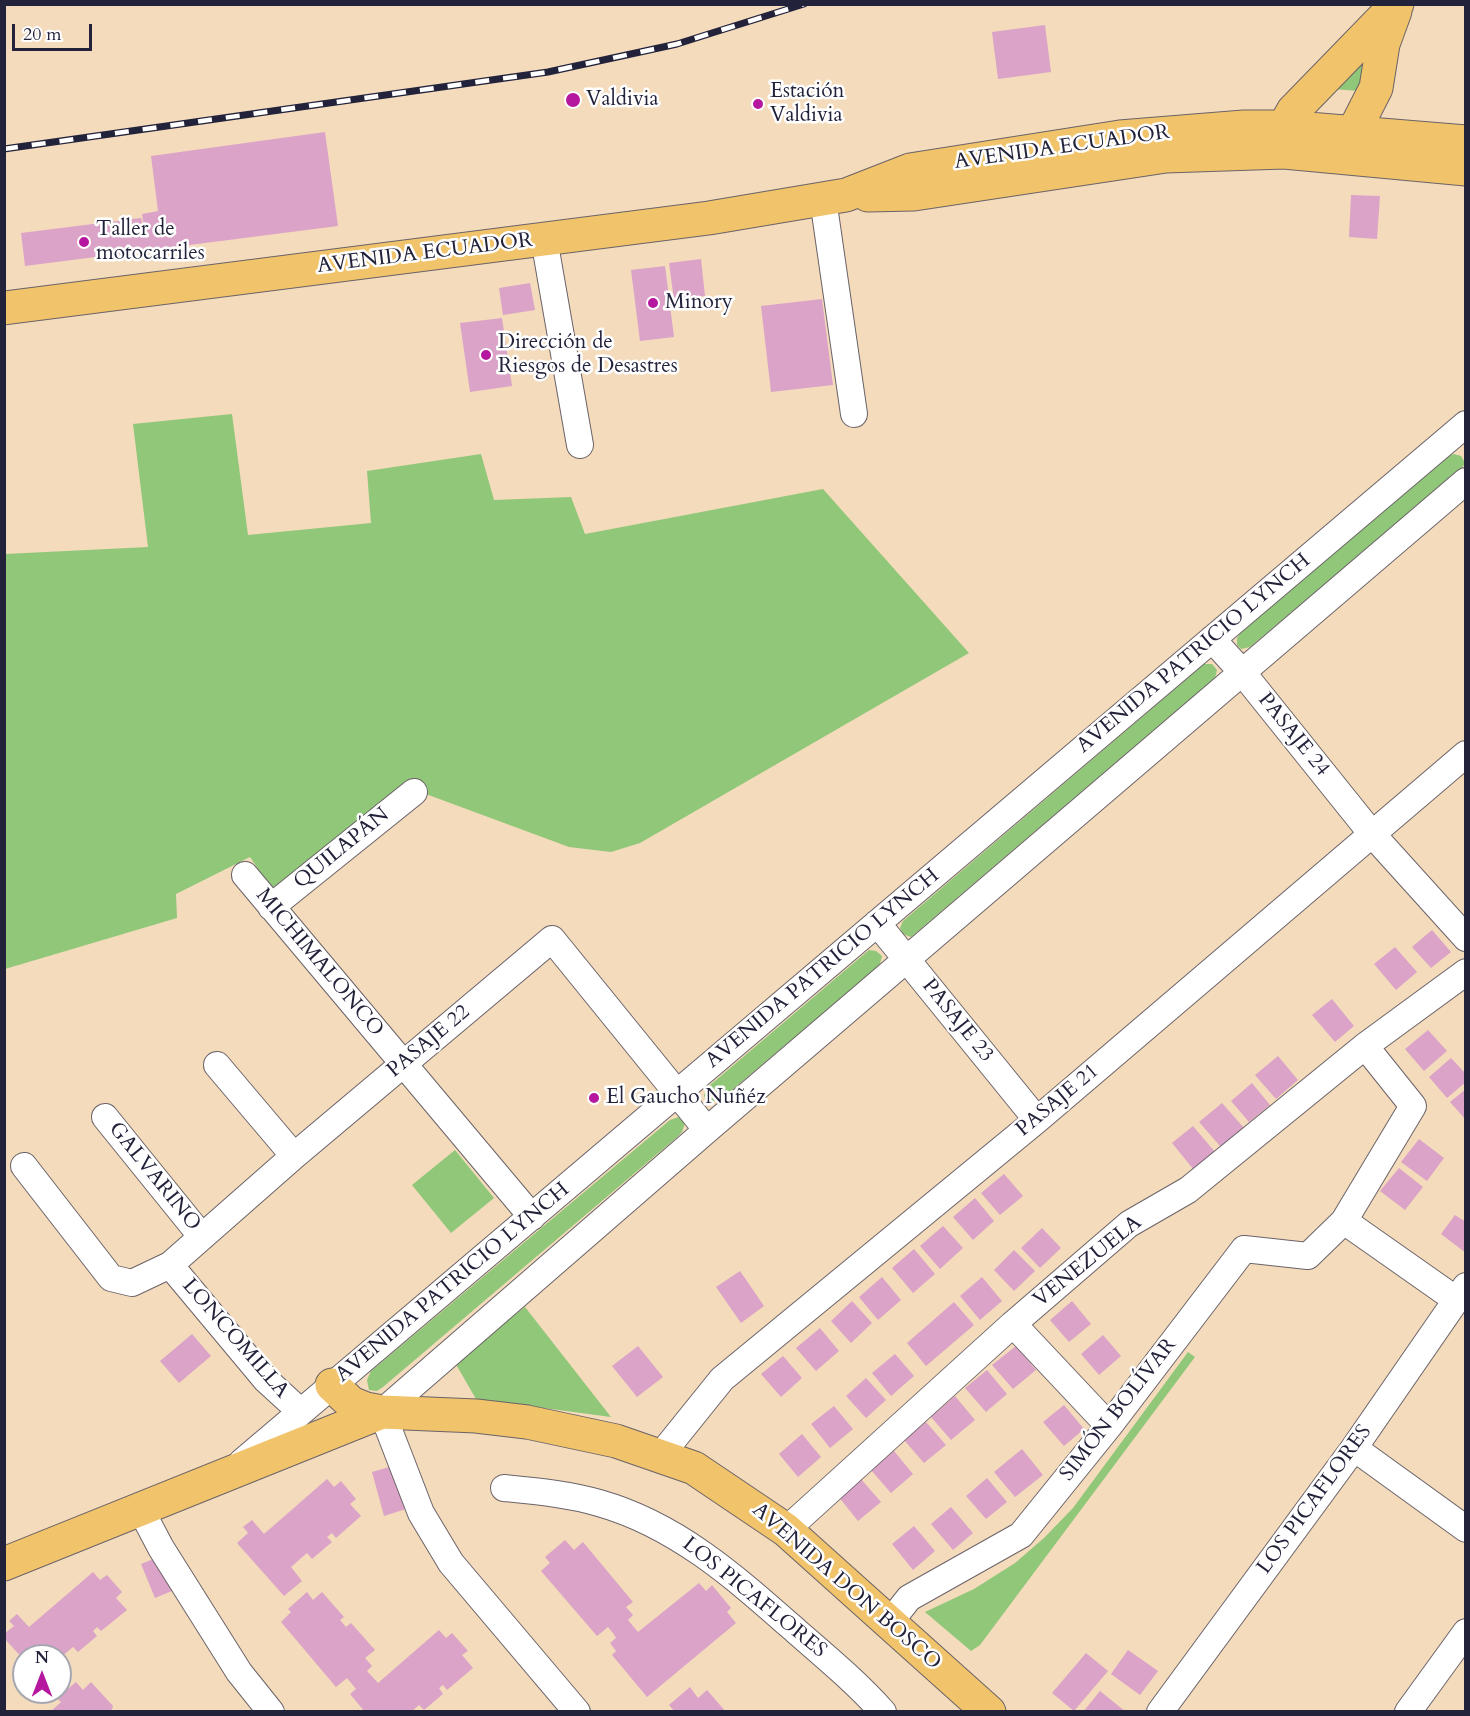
<!DOCTYPE html>
<html>
<head>
<meta charset="utf-8">
<style>
  body { margin:0 }
  #map { position:relative; width:1470px; height:1716px; overflow:hidden; background:#f3dbbc; font-family:Cardo,serif }
  canvas { display:block }
  .frame { position:absolute; inset:0; border:6px solid #22223b; pointer-events:none }
  .north { position:absolute; left:12px; top:1644px; width:60px; height:60px; box-sizing:border-box; background:#fff; border:2px solid #a7a7b1; border-radius:50%; rotate:0deg; font-size:16px; font-weight:700; line-height:24px; text-align:center; color:#22223b }
  .north::after { content:''; display:block; margin:auto; width:21px; height:27px; background:#b5179e; clip-path:polygon(50% 0,100% 100%,50% 72%,0 100%) }
  .scale { position:absolute; left:12px; top:24px; width:80px; height:27px; box-sizing:border-box; border:3px solid #22223b; border-top:0; padding-left:8px; font-size:18px; line-height:21px; white-space:nowrap; color:#22223b; -webkit-text-stroke:4px #fff; paint-order:stroke }
</style>
</head>
<body>
<div id="map">
<canvas width="1470" height="1716"></canvas>
<div class="frame"></div>
<div class="north">N</div>
<div class="scale">20 m</div>
</div>
<script>
const ctx = document.querySelector('canvas').getContext('2d');
ctx.lineJoin = 'round';
function paint(path, color) {
  ctx.fillStyle = color;
  ctx.fill(path, 'evenodd');
}
function trace(path, color, width, dash) {
  ctx.strokeStyle = color;
  ctx.lineWidth = width;
  ctx.lineCap = dash ? 'butt' : 'round';
  ctx.setLineDash(dash || []);
  ctx.stroke(path);
}
function drawText(font, color, halo, rows, align = 'center') {
  ctx.font = font + ' Cardo,serif';
  ctx.lineWidth = 5;
  ctx.setLineDash([]);
  ctx.textBaseline = 'middle';
  ctx.strokeStyle = halo;
  ctx.fillStyle = color;
  for (const [text, x, y, turn = 0] of rows) {
    ctx.save();
    ctx.translate(x, y);
    ctx.rotate((+turn || 0) * Math.PI / 180);
    ctx.textAlign = isNaN(turn) ? turn : align;
    if (halo) ctx.strokeText(text, 0, 0);
    ctx.fillText(text, 0, 0);
    ctx.restore();
  }
}
paint(new Path2D(`
  M1365,49L1359,91L1332,89Z
  M232,414L248,535L371,523L367,471L481,454L494,500L571,497L585,534L823,489L969,653L640,843L611,852L569,847L407,787L273,891L250,857L176,894L177,918L5,969V554L148,547L133,424Z
  M1454,454L1461,456L1465,463L1461,470L1250,647L1241,649L1237,645V638L1241,632L1447,456Z
  M1204,664H1212L1217,670L1215,678L911,937L903,934L900,928L903,921Z
  M869,950L876,951L882,956L880,964L873,971L719,1101H706L704,1095L709,1086Z
  M679,1117L685,1123L682,1132L676,1138L383,1387L377,1391L369,1390L367,1380L371,1371L670,1120Z
  M455,1150L494,1198L451,1233L412,1185Z
  M525,1307L611,1417L476,1399L454,1361Z
  M1188,1352L1195,1357L980,1645L971,1651L925,1612L974,1589L1015,1563L1044,1538L1073,1508Z`), '#91c779');
paint(new Path2D(`
  M1045,25L1051,72L998,79L992,32Z
  M325,132L338,226L25,266L21,233L141,218L145,234L142,214L158,211L151,156Z
  M1351,195L1380,196L1377,239L1349,237Z
  M701,259L705,296L674,300L669,263Z
  M665,266L674,337L640,341L631,270Z
  M530,283L535,310L503,315L499,288Z
  M822,299L833,385L771,392L761,306Z
  M502,318L512,386L470,392L460,323Z
  M1432,930L1451,952L1431,968L1412,947Z
  M1395,947L1417,972L1396,990L1374,964Z
  M1332,999L1354,1026L1335,1042L1312,1015Z
  M1428,1030L1447,1051L1424,1071L1405,1049Z
  M1278,1056L1298,1080L1276,1099L1255,1075Z
  M1451,1058L1466,1074V1082L1447,1098L1429,1077Z
  M1252,1083L1270,1105L1249,1122L1231,1101Z
  M1466,1089V1120L1450,1102Z
  M1222,1103L1244,1128L1221,1147L1199,1122Z
  M1193,1126L1215,1152L1194,1170L1172,1143Z
  M1419,1139L1444,1158L1427,1181L1401,1162Z
  M1399,1168L1423,1187L1405,1210L1380,1191Z
  M1004,1174L1023,1196L1000,1215L981,1193Z
  M975,1198L994,1221L973,1240L953,1217Z
  M1455,1215L1466,1222V1253L1441,1234Z
  M943,1226L963,1248L940,1269L920,1246Z
  M1042,1228L1061,1248L1040,1268L1021,1248Z
  M914,1249L935,1274L913,1293L892,1268Z
  M1014,1250L1035,1271L1014,1291L994,1270Z
  M740,1271L764,1306L741,1323L716,1287Z
  M882,1277L901,1300L878,1320L859,1297Z
  M982,1277L1002,1301L980,1320L960,1296Z
  M852,1301L872,1323L851,1343L831,1321Z
  M1072,1301L1091,1324L1069,1342L1050,1320Z
  M954,1302L974,1325L926,1366L907,1343Z
  M820,1328L839,1351L816,1371L796,1348Z
  M192,1334L211,1356L179,1383L160,1361Z
  M1103,1335L1121,1356L1099,1375L1081,1354Z
  M638,1346L663,1377L637,1397L612,1366Z
  M1016,1346L1036,1370L1013,1389L992,1365Z
  M895,1354L914,1376L891,1396L872,1373Z
  M783,1356L802,1378L781,1397L761,1374Z
  M987,1370L1007,1394L986,1412L965,1388Z
  M866,1378L886,1400L866,1418L846,1396Z
  M955,1396L975,1420L951,1440L931,1417Z
  M1064,1405L1084,1429L1064,1446L1043,1422Z
  M834,1406L853,1429L830,1448L811,1424Z
  M926,1422L946,1445L924,1463L904,1440Z
  M802,1434L821,1457L798,1477L779,1454Z
  M1022,1449L1043,1475L1015,1497L994,1472Z
  M894,1451L913,1474L891,1493L871,1470Z
  M396,1465L409,1508L384,1516L372,1472Z
  M860,1478L881,1502L858,1521L838,1496Z
  M987,1478L1007,1502L986,1519L966,1496Z
  M327,1479L334,1487L341,1481L356,1499L350,1504L361,1516L336,1538L332,1533L327,1537L332,1542L312,1559L307,1553L291,1567L302,1581L284,1596L237,1543L248,1533L243,1527L252,1520L264,1534Z
  M951,1507L973,1533L953,1550L931,1524Z
  M914,1526L935,1551L913,1570L892,1544Z
  M565,1540L574,1550L583,1542L633,1602L626,1607L633,1615L628,1620L638,1632L699,1583L706,1591L712,1585L731,1608L727,1612L736,1623L647,1697L612,1655L616,1651L610,1643L616,1638L613,1633L608,1627L597,1636L541,1571L550,1563L545,1557Z
  M158,1557L172,1591L155,1598L141,1564Z
  M93,1572L100,1580L107,1575L122,1592L116,1598L127,1610L101,1631L97,1627L93,1631L97,1636L78,1652L73,1647L60,1658L24,1656V1660L4,1638V1634L14,1626L9,1621L17,1614L29,1627Z
  M307,1592L313,1600L322,1592L344,1617L340,1620L346,1627L351,1623L375,1650L365,1658L372,1666L367,1671L378,1683L439,1630L446,1638L452,1633L468,1651L462,1655L473,1668L447,1690L443,1685L439,1688L443,1694L424,1710L419,1705L411,1712H365L350,1694L356,1689L347,1678L336,1687L281,1622L291,1612L288,1609Z
  M1128,1650L1158,1671L1140,1695L1111,1674Z
  M1086,1653L1108,1671L1074,1711L1052,1693Z
  M60,1665L70,1676L60,1685Z
  M76,1682L83,1690L91,1682L113,1706L111,1712H50L61,1702L57,1698Z
  M690,1687L698,1698L707,1690L726,1712H675L669,1705Z
  M1100,1691L1126,1712H1083Z`), '#dba3c7');
const minor = new Path2D(`
  M823,199L854,414
  M544,239L580,445
  M1212,639L1242,672L1372,834L1466,938
  M245,875L532,1217
  M271,907L414,792
  M877,923L1037,1120
  M217,1065L294,1156
  M105,1117L202,1237
  M24,1166L111,1278L132,1283L170,1265L294,1156L552,939L707,1130
  M1344,1221L1455,1299
  M170,1265L266,1380L301,1412
  M1013,1324L1109,1426
  M1354,1448L1466,1529
  M660,1456L722,1379L1037,1120L1466,754
  M242,1462L1466,424
  M504,1488C535,1491 569,1494 599,1503C677,1525 736,1578 796,1631C826,1657 856,1682 883,1712
  M141,1510L161,1548L239,1672L271,1712
  M786,1530L1013,1324L1129,1224L1188,1190L1365,1046L1466,972
  M890,1622L909,1598L1021,1535L1109,1426L1244,1249L1308,1256L1344,1221L1413,1106L1365,1046
  M577,1712L451,1563L421,1513L382,1412L707,1130L1466,481
  M1160,1712L1354,1448L1466,1286
  M1408,1712L1466,1632`);
const major = new Path2D(`
  M1284,144V127L1293,111L1397,4
  M1339,145L1353,133L1376,88L1383,44L1395,11
  M868,195L914,194L1166,156L1284,152L1466,169
  M4,308L709,218L846,195L910,170L1120,137L1244,127H1284L1466,142
  M332,1385L351,1403L366,1409L382,1412L476,1416L527,1422L616,1441L694,1468L786,1530L989,1712
  M4,1564L382,1412`);
trace(minor, '#6b6368', 28);
trace(major, '#6b6368', 35);
trace(minor, '#fff', 26);
trace(major, '#f1c36a', 33);
const rail = new Path2D(`
  M4,149L548,72L677,44L804,4`);
trace(rail, '#22223b', 7);
trace(rail, '#fff', 4.5, [14]);
for (const [x, y, r, color] of [
  [573,100,8,"#b5179e"],
  [758,104,6,"#b5179e"],
  [84,242,6,"#b5179e"],
  [653,303,6,"#b5179e"],
  [486,355,6,"#b5179e"],
  [594,1098,6,"#b5179e"]
]) {
  const dot = new Path2D();
  dot.arc(x, y, r, 0, 2 * Math.PI);
  ctx.fillStyle = color;
  ctx.fill(dot);
  trace(dot, '#fff', 2);
}
drawText('21px', '#22223b', '#fff', [
  ["Estación",770,92],
  ["Valdivia",770,116],
  ["Valdivia",586,100],
  ["Taller de",96,230],
  ["motocarriles",96,254],
  ["Minory",665,303],
  ["Dirección de",498,343],
  ["Riesgos de Desastres",498,367],
  ["El Gaucho Nuñéz",606,1098]
], 'left');
drawText('21px', '#22223b', '#fff', [
  ["AVENIDA ECUADOR",1062,148,-8],
  ["AVENIDA ECUADOR",425,254,-7],
  ["AVENIDA PATRICIO LYNCH",1194,654,-40],
  ["PASAJE 24",1293,735,51],
  ["QUILAPÁN",342,849,-39],
  ["MICHIMALONCO",319,963,50],
  ["AVENIDA PATRICIO LYNCH",823,969,-40],
  ["PASAJE 23",957,1021,51],
  ["PASAJE 22",429,1042,-40],
  ["PASAJE 21",1058,1101,-40],
  ["GALVARINO",154,1177,51],
  ["VENEZUELA",1088,1262,-39],
  ["AVENIDA PATRICIO LYNCH",453,1283,-40],
  ["LONCOMILLA",235,1339,49],
  ["SIMÓN BOLÍVAR",1119,1410,-52],
  ["LOS PICAFLORES",1315,1500,-54],
  ["AVENIDA DON BOSCO",846,1587,41],
  ["LOS PICAFLORES",754,1598,39]
]);
</script>
</body>
</html>
